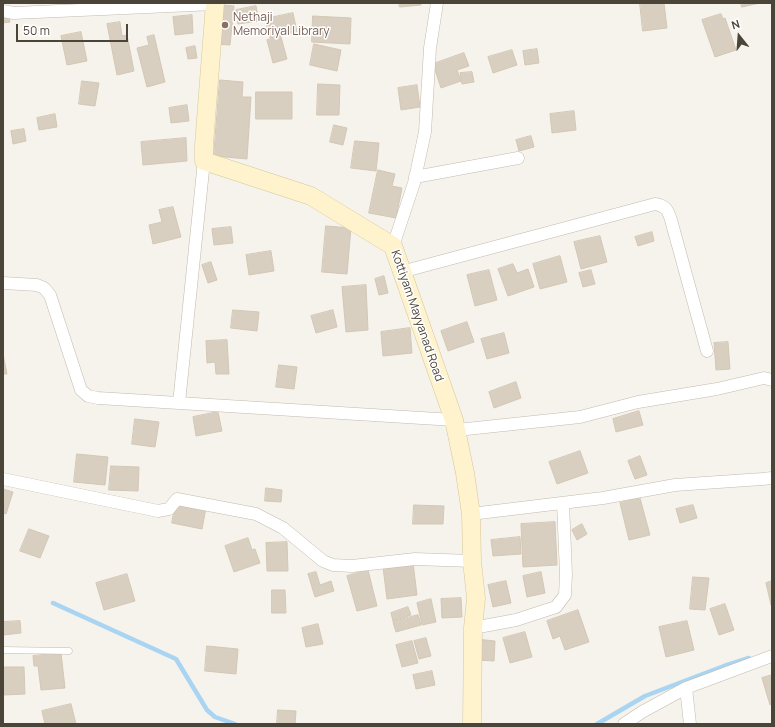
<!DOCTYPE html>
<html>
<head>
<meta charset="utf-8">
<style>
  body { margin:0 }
  #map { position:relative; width:775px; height:727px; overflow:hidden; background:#f6f3ec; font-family:Manrope,sans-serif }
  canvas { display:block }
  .frame { position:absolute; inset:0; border:4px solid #4b4439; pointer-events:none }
  .north { position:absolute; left:719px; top:16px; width:40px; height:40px; -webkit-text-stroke:3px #fff; paint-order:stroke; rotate:343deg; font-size:11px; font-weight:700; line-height:16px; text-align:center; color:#4b4439 }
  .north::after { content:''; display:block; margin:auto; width:14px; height:18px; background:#4b4439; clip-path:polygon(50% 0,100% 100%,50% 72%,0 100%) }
  .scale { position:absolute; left:16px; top:24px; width:112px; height:18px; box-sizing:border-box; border:2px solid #4b4439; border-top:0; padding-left:5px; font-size:12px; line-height:14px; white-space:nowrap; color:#4b4439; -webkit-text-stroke:3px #fff; paint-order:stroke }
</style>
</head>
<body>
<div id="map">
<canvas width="775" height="727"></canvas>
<div class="frame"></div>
<div class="north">N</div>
<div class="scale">50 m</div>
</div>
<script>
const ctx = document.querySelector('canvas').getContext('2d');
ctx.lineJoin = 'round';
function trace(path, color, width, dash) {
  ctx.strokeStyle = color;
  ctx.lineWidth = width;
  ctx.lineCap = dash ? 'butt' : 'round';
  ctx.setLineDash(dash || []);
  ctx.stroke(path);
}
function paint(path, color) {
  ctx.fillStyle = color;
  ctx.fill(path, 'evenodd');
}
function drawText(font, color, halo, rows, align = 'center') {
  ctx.font = font + ' Manrope,sans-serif';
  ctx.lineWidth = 3;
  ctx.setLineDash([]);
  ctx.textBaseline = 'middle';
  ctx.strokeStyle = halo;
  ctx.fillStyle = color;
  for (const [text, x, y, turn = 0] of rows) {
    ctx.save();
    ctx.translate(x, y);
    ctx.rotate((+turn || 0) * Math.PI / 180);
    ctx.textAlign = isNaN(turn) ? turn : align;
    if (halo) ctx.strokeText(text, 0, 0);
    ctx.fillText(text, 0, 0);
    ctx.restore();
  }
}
trace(new Path2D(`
  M53,603L176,659L207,710L215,717L235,724
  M597,724L645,696L724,666L749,658`), '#a9d4f2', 4.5);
const building = new Path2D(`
  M399,3H421V5L400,7Z
  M640,3H664L667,28L643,31Z
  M741,3H760L742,7Z
  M221,5L234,6L230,45L215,44Z
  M256,6L259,21L238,24L236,10Z
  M293,13L297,32L270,38L265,19Z
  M721,14L723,19L725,18L736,50L715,57L702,20Z
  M192,15L193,33L175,35L173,17Z
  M313,16L351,18L350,44L312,42Z
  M9,17L10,22L3,23V18Z
  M120,22L122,36L127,35L134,71L117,75L107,24Z
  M81,32L87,61L67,65L61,36Z
  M154,35L165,82L147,87L137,48L149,45L147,37Z
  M281,37L287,59L273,63L267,40Z
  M314,44L341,50L337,71L310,65Z
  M195,46L197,58L188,59L186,48Z
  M537,49L539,63L525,65L523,51Z
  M512,50L517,65L493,73L488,57Z
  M464,53L469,66L457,70L461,81L441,88L433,64Z
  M472,72L474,82L462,84L460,73Z
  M220,80L243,82L242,97H251L247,159L214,156Z
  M82,81L99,83L95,106L79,104Z
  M318,84L340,85L339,115H317Z
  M417,85L420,107L401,110L398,88Z
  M256,92H292V119H256Z
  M187,105L189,121L171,123L169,108Z
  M574,111L576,130L552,133L550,114Z
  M55,114L57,127L39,130L37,118Z
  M334,125L347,128L343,145L330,142Z
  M24,129L26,141L13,144L11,131Z
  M531,136L534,147L519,151L516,140Z
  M186,138L187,161L143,165L141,142Z
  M355,141L379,143L376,171L351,168Z
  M378,170L395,174L392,186L402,188L396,218L369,213Z
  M173,207L181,237L153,244L149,225L162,222L159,210Z
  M326,226L351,228L347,274L322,272Z
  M231,227L233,243L214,245L212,229Z
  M652,232L654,241L638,246L635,237Z
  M600,236L607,262L581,269L574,242Z
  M271,251L274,271L249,275L246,255Z
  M560,256L567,282L540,289L533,264Z
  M211,262L217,280L208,283L202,265Z
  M513,264L517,273L528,269L534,287L508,296L498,269Z
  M489,270L497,300L475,306L467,275Z
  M591,270L595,284L583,287L579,273Z
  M384,276L388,293L379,295L375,279Z
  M366,285L368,330L346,332L342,287Z
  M233,310L259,312L257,331L231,328Z
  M333,310L337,327L316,333L311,316Z
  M467,322L474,342L448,351L441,331Z
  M410,328L412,353L383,356L381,332Z
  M504,333L509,353L487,359L481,339Z
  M227,340L229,374H216L215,362L207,363L206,341Z
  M728,342L730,369L716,370L714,343Z
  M3,354L7,374H3Z
  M279,365L297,367L294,389L276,387Z
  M516,382L521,398L494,408L489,392Z
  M639,411L643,425L616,432L613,419Z
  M218,412L222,431L196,436L193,417Z
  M135,419L159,422L155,447L132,444Z
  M580,451L588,473L557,484L549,462Z
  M77,454L108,457L105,485L74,482Z
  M640,456L647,475L635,479L628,461Z
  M111,466L139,467L138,491L109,490Z
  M266,488L282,490L281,502L265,501Z
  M3,489L13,492L6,514L3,513Z
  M640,498L650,535L629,540L620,503Z
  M176,502L206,508L202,529L172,523Z
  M414,505L444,506L443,524H413Z
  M693,505L697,518L680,523L676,509Z
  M555,522L557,565L523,567L521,524Z
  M582,524L587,534L577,540L572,530Z
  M29,529L49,536L40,558L20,551Z
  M520,537L521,554L493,556L491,540Z
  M248,538L252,550L255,549L260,563L234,572L225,546Z
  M287,542L288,571H267L266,543Z
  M413,563L417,595L387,599L383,567Z
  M368,570L377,606L357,611L347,576Z
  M316,572L320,585L331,581L334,591L315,597L308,574Z
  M541,572L545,593L527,597L523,576Z
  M127,574L135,601L104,610L96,583Z
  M693,577L709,578L705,610L690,609Z
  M506,581L511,603L493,607L488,585Z
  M772,581V605H771L766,583Z
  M272,590H285L286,613H272Z
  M461,598L462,617L442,618L441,599Z
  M431,599L436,622L422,625L417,603Z
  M725,604L734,630L719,635L710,609Z
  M408,607L411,615L393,621L391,613Z
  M578,610L589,642L565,650L560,636L553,639L547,621Z
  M418,615L421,625L396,632L393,622Z
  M20,621L21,633L3,635V622Z
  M687,621L694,650L666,657L659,627Z
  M318,624L323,644L306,647L302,628Z
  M525,632L532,657L510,663L503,638Z
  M426,638L431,656L419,659L414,641Z
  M476,639L495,641L494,661L475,660Z
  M412,641L418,663L402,667L396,645Z
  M207,646L238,649L236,674L205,671Z
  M61,653L65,688L41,690L38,666H34L33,656Z
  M3,667H24L25,694L3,695Z
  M432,671L435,685L416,689L413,675Z
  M772,675V704L770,705L762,678Z
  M71,704L76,724H45L42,711Z
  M278,710L296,711L295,724H277Z`);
paint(building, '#d8cfc1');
trace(building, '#d3c7b4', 1);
const lane = new Path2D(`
  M3,650L69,651`);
const street = new Path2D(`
  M3,11L14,13L215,4
  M415,177L518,158
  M393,246L414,183L425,132L430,48L437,3
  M401,272L655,204C666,206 668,210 671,220L707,351
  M3,283L37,285L44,288L50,295L81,390L88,396L98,398L454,420
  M179,403L204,161
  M457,430L580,417L638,402L717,389L764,378L772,380
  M3,479L158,511L169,509L177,499L256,514L283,528L323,561L333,565L352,566L415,559L472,561
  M471,514L603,498L675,485L762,479L772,478
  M473,628L516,620L556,607L565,595L566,574L563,503
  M686,688L690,724
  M624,724L642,712L686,688L772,656`);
const secondary = new Path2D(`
  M215,3L204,145V161L311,196L393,246L454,420L465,473L471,514L472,561L476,598L473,628L472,724`);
trace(lane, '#c2bbae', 7);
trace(street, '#c2bbae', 13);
trace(secondary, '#d6c79b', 19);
trace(lane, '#fff', 6);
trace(street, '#fff', 12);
trace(secondary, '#fff3cd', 18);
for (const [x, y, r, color] of [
  [225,25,4,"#8d6e63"]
]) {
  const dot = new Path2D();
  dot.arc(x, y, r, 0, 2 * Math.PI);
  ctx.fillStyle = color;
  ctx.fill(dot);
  trace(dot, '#fff', 1.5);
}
drawText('12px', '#785e54', '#fff', [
  ["Nethaji",233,18],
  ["Memoriyal Library",233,32]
], 'left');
drawText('12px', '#4b4439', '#fff', [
  ["Kottiyam Mayyanad Road",417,316,71]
]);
</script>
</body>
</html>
